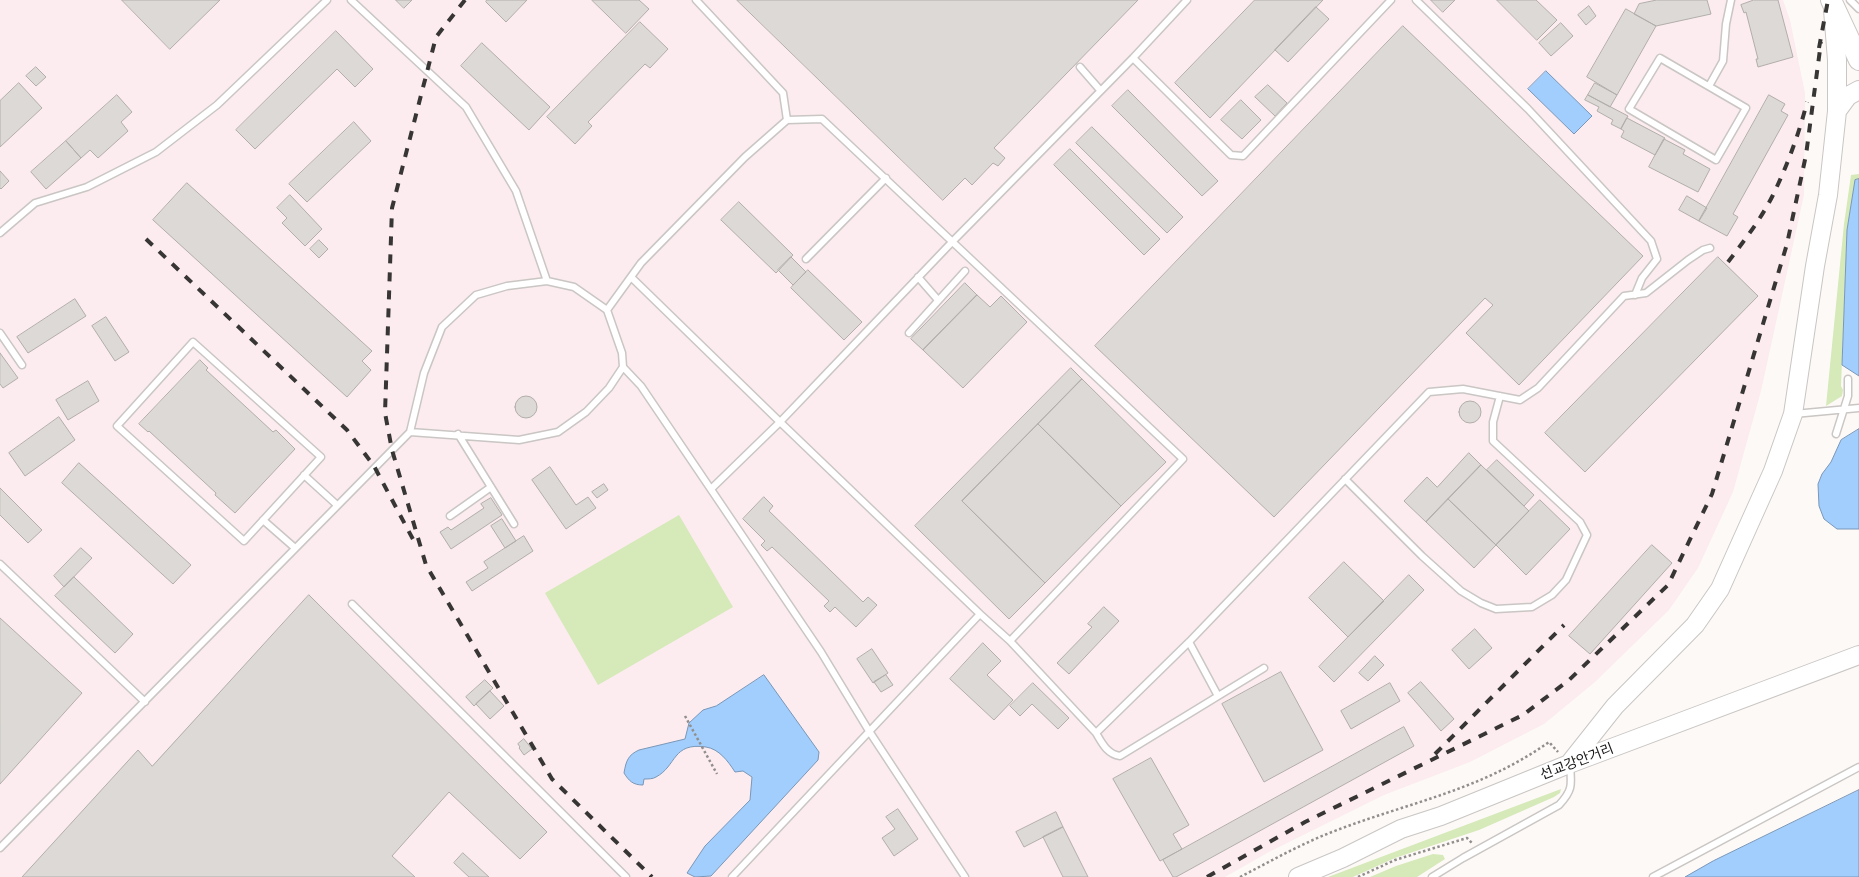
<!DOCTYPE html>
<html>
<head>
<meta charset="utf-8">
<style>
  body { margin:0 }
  canvas { display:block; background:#fdf9f7 }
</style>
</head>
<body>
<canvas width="1859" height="877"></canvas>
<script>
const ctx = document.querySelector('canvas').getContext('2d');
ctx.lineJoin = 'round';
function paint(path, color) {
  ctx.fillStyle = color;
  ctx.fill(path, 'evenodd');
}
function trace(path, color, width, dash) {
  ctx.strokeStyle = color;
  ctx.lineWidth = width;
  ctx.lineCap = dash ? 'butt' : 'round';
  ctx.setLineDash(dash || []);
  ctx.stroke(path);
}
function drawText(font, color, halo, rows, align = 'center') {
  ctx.font = font + ' "PT Sans","Noto Sans KR",sans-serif';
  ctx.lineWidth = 4;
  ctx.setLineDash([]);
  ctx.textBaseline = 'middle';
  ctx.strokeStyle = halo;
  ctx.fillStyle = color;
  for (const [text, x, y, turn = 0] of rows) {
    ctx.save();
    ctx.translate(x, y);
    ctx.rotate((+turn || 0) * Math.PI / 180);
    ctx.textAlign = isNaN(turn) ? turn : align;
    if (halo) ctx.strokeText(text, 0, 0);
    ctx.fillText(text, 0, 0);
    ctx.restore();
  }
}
paint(new Path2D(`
  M0,0H1783L1790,20L1805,93L1804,195L1761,391L1733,492L1698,568L1669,610L1595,682L1544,724L1470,762L1384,795L1269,852L1225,877H0Z`), '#fcecef');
paint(new Path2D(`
  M1859,174V179L1855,180L1847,230L1841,386L1843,390L1842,396L1826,406L1844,224L1851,175Z
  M679,515L733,607L598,685L545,593Z
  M1561,789L1560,793L1554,797L1479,830L1395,858L1353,877H1328Z
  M1433,854L1443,855L1445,859L1417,877H1370L1396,866Z`), '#d5e9b9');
const water = new Path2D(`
  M1546,71L1592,116L1574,134L1528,89Z
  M1859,179V376L1842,365L1847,230L1855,180Z
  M1859,429V529H1837L1824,519L1819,506L1818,484L1822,474L1831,462L1841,440Z
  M764,675L819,752L818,760L711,876L695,877L687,873L705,846L750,800L752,777L743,771L735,772C728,761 719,749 706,747C672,742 677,766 656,777C653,779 648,779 644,779L643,785C633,785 629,781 624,773C626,761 628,755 639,750L685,739L689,723L703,710L716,706Z
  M1859,790V877H1685L1713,861Z`);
paint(water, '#a2cefd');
trace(water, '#7997b8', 1);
const building = new Path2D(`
  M122,0H220L170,49Z
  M396,0H412L404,8Z
  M487,0H527L506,22L486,2Z
  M592,0H639L649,9L626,33Z
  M737,0H1138L994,148L1005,158L998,166L993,163L972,185L965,178L943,200Z
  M1255,0H1323L1210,118L1175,83Z
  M1431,0H1455L1443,12Z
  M1497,0H1536L1557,20L1537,40Z
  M1657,0H1707L1711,14L1656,26L1634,14L1639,4Z
  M1754,0H1778L1793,57L1758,67L1756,59H1758L1746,12L1744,13L1741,5Z
  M1589,6L1596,16L1586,25L1578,15Z
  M1316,7L1329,19L1288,62L1275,50Z
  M1626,9L1656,26L1617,95L1587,77Z
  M640,22L668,49L650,68L645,64L588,122L592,126L575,144L547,117Z
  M1561,23L1573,36L1551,56L1539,43Z
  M1403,26L1643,256L1519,385L1466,333L1493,305L1485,298L1274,517L1095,346Z
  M336,31L373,69L355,87L337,69L255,149L236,130Z
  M482,43L550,107L529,130L461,66Z
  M36,67L46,77L36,86L26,76Z
  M19,83L42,108L0,147V101Z
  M1595,83L1617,95L1610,107L1588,95Z
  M1268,85L1287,103L1275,116L1255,97Z
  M1128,90L1218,181L1202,196L1112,106Z
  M117,95L132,112L121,122L128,131L98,158L90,150L81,158L66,141Z
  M1588,95L1628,116L1621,129L1611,124L1613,120L1597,111L1599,107L1585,100Z
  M1769,95L1785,104L1781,111L1788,115L1733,214L1738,217L1727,236L1699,221Z
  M1241,100L1261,120L1242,139L1221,120Z
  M1627,118L1665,138L1655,155L1621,137L1624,131L1621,129Z
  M354,122L371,141L307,202L289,184Z
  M1092,127L1183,217L1167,233L1076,143Z
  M1664,139L1685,150L1683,154L1710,169L1698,192L1649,167Z
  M66,141L81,158L46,189L31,172Z
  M1070,149L1160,239L1144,255L1054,165Z
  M0,171L9,181L1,189L0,188Z
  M187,183L372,351L362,361L371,370L347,397L153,220Z
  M290,195L322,229L305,246L282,223L287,218L277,208Z
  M1687,196L1707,208L1699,221L1679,210Z
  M739,202L793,255L776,273L721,220Z
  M319,240L328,249L319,258L310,249Z
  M791,257L806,272L793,285L778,270Z
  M1718,257L1758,296L1585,472L1545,433Z
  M808,270L862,322L844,340L791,288Z
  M965,283L977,295L923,350L911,339Z
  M977,295L990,307L1001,296L1027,322L963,388L923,350Z
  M75,299L86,316L28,353L17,337Z
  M106,317L129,352L115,361L92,326Z
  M0,353L18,378L3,388L0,384Z
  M200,360L208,368L206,370L273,432L276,430L295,449L235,513L215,495L216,493L149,431L148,432L139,424Z
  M1071,368L1082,379L962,501L1045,583L1009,619L915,526Z
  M1082,379L1166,462L1121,506L1038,424Z
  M88,381L99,401L68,420L56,400Z
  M515 407a11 11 0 1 1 22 0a11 11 0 1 1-22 0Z
  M1459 412a11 11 0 1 1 22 0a11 11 0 1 1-22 0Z
  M59,417L75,440L25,476L9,453Z
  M1038,424L1121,506L1045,583L962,501Z
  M1469,453L1481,465L1426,522L1404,501L1427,477L1437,487Z
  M1497,460L1534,495L1524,506L1487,470Z
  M79,463L191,565L173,584L62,483Z
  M1481,465L1529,511L1496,545L1448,499Z
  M550,467L576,505L588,497L596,508L566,529L532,480Z
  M604,484L608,490L597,498L592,492Z
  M0,488L42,530L28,543L0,515Z
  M764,497L773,506L769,511L863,602L868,597L877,605L856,627L835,607L830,612L824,606L829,601L772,547L767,551L761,545L765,541L743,519Z
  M491,498L502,515L451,549L440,532L448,527L451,530L484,508L481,504Z
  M1448,499L1496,545L1474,568L1426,522Z
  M1540,500L1570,529L1526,575L1496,545Z
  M502,519L516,541L505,548L491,526Z
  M524,536L533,551L472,591L466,582L488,568L484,562Z
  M1652,545L1672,563L1590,654L1569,636Z
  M81,548L92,558L64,587L54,576Z
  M1344,562L1384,601L1348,637L1309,598Z
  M1409,575L1424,590L1334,682L1319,667Z
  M74,577L133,634L115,653L55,596Z
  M309,595L547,832L520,859L449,792L392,856L415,877H22L138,750L152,766Z
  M1104,607L1119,621L1069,674L1057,663L1092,627L1088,624Z
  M0,618L82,693L0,784Z
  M1475,629L1492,648L1469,669L1452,650Z
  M983,643L1001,661L987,675L1013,700L994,720L950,679Z
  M872,649L888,673L873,683L857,659Z
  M1375,656L1384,665L1368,681L1359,673Z
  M1281,672L1323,750L1264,782L1222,704Z
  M886,675L893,685L881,692L874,682Z
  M485,680L493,688L474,706L466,697Z
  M1421,682L1454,719L1441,731L1408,693Z
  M1033,683L1069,718L1058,729L1032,704L1020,716L1010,706Z
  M1390,683L1400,701L1351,729L1341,711Z
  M490,691L504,706L490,719L476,704Z
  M1404,727L1414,746L1176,877H1173L1163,860Z
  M524,739L532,749L524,755L519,748L520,747L518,744Z
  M1151,758L1189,825L1173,834L1182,849L1160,861L1113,779Z
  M898,809L918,839L894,856L882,838L895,829L886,817Z
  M1056,812L1063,827L1024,847L1016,832Z
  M1063,827L1088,877H1063L1043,837Z
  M463,853L489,877H469L454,863Z`);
paint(building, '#dcd9d6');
trace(building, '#b1aeab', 1);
const service = new Path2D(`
  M351,0L466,107L516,191L547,281
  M696,0L783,93L787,120
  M1187,0L1133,58L953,241L780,422L980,614L1010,641L1096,733L1189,642L1429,392L1463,389L1520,400L1538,388L1624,296L1646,293L1688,260L1703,250L1710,248
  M1416,0L1528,109L1651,241L1657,259L1642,278L1635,295
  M1850,0L1859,9
  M1133,58L1231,155L1243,156L1391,0
  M1660,58L1746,108L1716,160L1629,109Z
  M1080,67L1100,90
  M1709,86L1723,61L1726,24L1731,0
  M0,233L35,203L87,187L156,152L217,105L327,0
  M806,259L886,178
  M631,277L780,422L711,489
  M918,277L938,300
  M607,310L641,263L745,157L787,120L822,119L1183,459L1010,641
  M0,333L22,365
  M909,333L965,271
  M193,342L321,457L244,541L117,426Z
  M623,367L641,386L821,652L869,731L965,877
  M1794,414L1859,408
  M458,434L514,524
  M1836,434L1848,396V379
  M304,475L337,505
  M1345,479L1422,556L1461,591L1481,603L1496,609L1532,607L1552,595L1566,580L1587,535L1580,522L1493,441V422L1500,396
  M450,516L491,487
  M263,520L295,548
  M0,564L145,702
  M352,604L626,877
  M1189,642L1218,696
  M1096,733C1102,743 1107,754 1120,756L1264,668
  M0,848L410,432L424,373L442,327L476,295L507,286L547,281L574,287L607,310L622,353L623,367L609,388L586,412L558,432L519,440L410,432
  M732,877L980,614
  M1432,877L1463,858L1559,805C1572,791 1572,786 1570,766
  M1653,877L1859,767`);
const secondary = new Path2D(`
  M1837,111L1848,96L1859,90
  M1569,764L1615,706L1695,625L1720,589L1773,471L1793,414L1815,266L1828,195L1837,111V60L1833,10
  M1298,877L1343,858L1401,829L1441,816L1569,764L1859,655`);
const primary = new Path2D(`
  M1831,0L1859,60`);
trace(service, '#c9c6c4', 9);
trace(secondary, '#c9c6c4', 20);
trace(primary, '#c9c6c4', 22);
trace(new Path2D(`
  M685,716L717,774
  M1240,877C1271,861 1301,844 1332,832C1409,802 1480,791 1549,742L1558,752
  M1358,877L1395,860L1467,838L1472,843`), '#918e8d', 2.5, [2.5, 2.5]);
trace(service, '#fff', 6);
trace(secondary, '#fff', 18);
trace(primary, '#fff', 20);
trace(new Path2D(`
  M465,0L436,37L392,208L385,413L392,450L426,565L552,779L652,877
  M1819,48L1828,0
  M146,239L347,430L374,466L415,543
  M1728,262C1744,241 1761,219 1773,195C1787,166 1799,134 1807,102
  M1435,754L1564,625
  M1207,877L1305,822L1523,715L1569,680L1668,585L1712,494L1787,244L1806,155L1821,42`), '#373635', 4, [9, 9]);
drawText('14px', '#181716', '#fff', [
  ["선교강안거리",1577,762,-21]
]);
</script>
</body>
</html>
